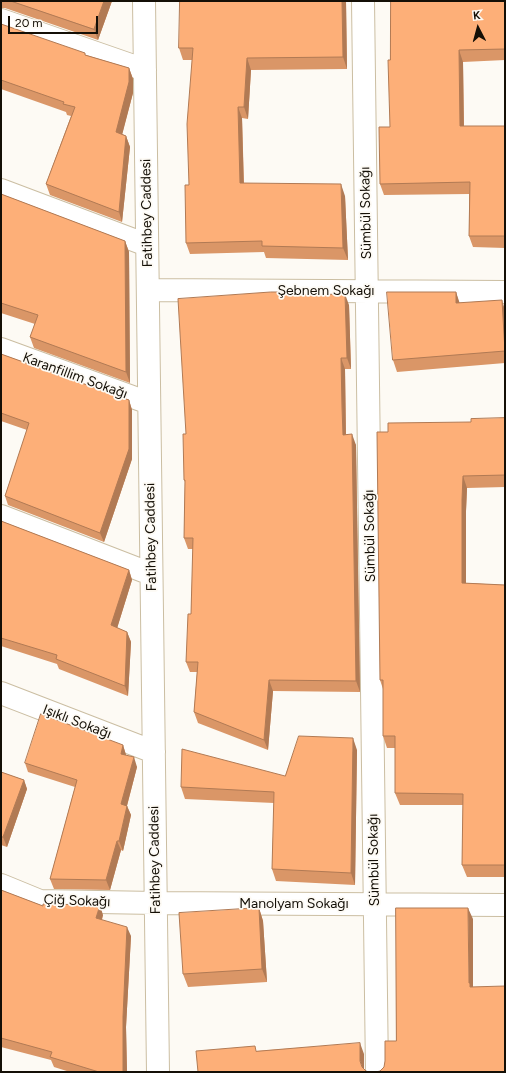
<!DOCTYPE html>
<html>
<head>
<meta charset="utf-8">
<style>
  body { margin:0 }
  #map { position:relative; width:506px; height:1073px; overflow:hidden; background:#fdfaf4; font-family:Figtree,sans-serif }
  canvas { display:block }
  .frame { position:absolute; inset:0; border:2px solid #140f06; pointer-events:none }
  .north { position:absolute; left:458px; top:8px; width:40px; height:40px; -webkit-text-stroke:3px #fdfaf4; paint-order:stroke; rotate:354deg; font-size:11px; font-weight:700; line-height:16px; text-align:center; color:#140f06 }
  .north::after { content:''; display:block; margin:auto; width:14px; height:18px; background:#140f06; clip-path:polygon(50% 0,100% 100%,50% 72%,0 100%) }
  .scale { position:absolute; left:8px; top:16px; width:90px; height:18px; box-sizing:border-box; border:2px solid #140f06; border-top:0; padding-left:5px; font-size:12px; line-height:14px; white-space:nowrap; color:#140f06; -webkit-text-stroke:3px #fdfaf4; paint-order:stroke }
</style>
</head>
<body>
<div id="map">
<canvas width="506" height="1073"></canvas>
<div class="frame"></div>
<div class="north">K</div>
<div class="scale">20 m</div>
</div>
<script>
const ctx = document.querySelector('canvas').getContext('2d');
ctx.lineJoin = 'round';
function trace(path, color, width, dash) {
  ctx.strokeStyle = color;
  ctx.lineWidth = width;
  ctx.lineCap = dash ? 'butt' : 'round';
  ctx.setLineDash(dash || []);
  ctx.stroke(path);
}
function paint(path, color) {
  ctx.fillStyle = color;
  ctx.fill(path, 'evenodd');
}
function drawText(font, color, halo, rows, align = 'center') {
  ctx.font = font + ' Figtree,sans-serif';
  ctx.lineWidth = 3.5;
  ctx.setLineDash([]);
  ctx.textBaseline = 'middle';
  ctx.strokeStyle = halo;
  ctx.fillStyle = color;
  for (const [text, x, y, turn = 0] of rows) {
    ctx.save();
    ctx.translate(x, y);
    ctx.rotate((+turn || 0) * Math.PI / 180);
    ctx.textAlign = isNaN(turn) ? turn : align;
    if (halo) ctx.strokeText(text, 0, 0);
    ctx.fillText(text, 0, 0);
    ctx.restore();
  }
}
const street = new Path2D(`
  M144,1L158,1072
  M363,1L377,1072
  M1,20L145,70
  M1,190L147,245
  M148,290L505,292
  M1,349L149,403
  M1,516L151,574
  M1,693L154,752
  M1,885L40,901L156,903L505,905`);
trace(street, '#cbbea2', 24);
trace(street, '#fff', 22);
paint(new Path2D(`
  M1,1H112L98,40L5,8H1Z
  M346,1L347,69L251,70L248,119L242,118L244,183L345,196L348,260L266,258L264,252L190,254L186,243L189,185L192,60H183L179,48Z
  M505,1V60L463,62L464,126H505V248L473,247L469,236V194L384,195L380,184L390,127V60Z
  M1,24L86,55L129,68L133,79V93L122,134L126,136L130,147L122,222L50,195L46,184L71,116L67,115L66,112L1,89Z
  M1,194L125,241L129,252L130,383L34,348L30,337L35,324L1,313Z
  M456,292L459,303L505,310V363L397,372L393,360Z
  M293,295L349,305L351,369H345L346,434L356,445L360,692L273,691L268,750L198,723L194,712L197,672H190L186,662L191,614L193,549H188L184,538L185,482L184,480L186,434Z
  M1,354L129,400L132,410V459L104,542L8,505L5,496L27,430L1,421Z
  M505,418V487L467,488L466,511V583L505,585V877H467L462,865L463,805H400L395,793V748H387L383,736V689L380,680L388,432Z
  M1,521L129,570L132,580L117,628L127,632L131,642L128,696L59,669L57,664L1,646Z
  M123,745L126,755L137,767L127,806L131,815L123,851L121,850L110,890L54,889L50,879L75,787L28,772L25,763Z
  M357,750L355,885L276,881L272,869L274,803L185,799L181,787L285,776Z
  M1,772L24,780L27,789L7,847L1,845Z
  M1,890L43,906L103,915L102,920L131,936L126,1027L127,1072H70L54,1067L51,1060L1,1047Z
  M259,908L263,921L267,982L188,987L183,974Z`), '#da9667');
paint(new Path2D(`
  M104,1H112L98,40L94,29Z
  M342,1H346L347,69L343,57Z
  M459,50L463,62L464,137L460,126Z
  M247,58L251,70L248,119L244,107Z
  M129,68L133,79V93L120,143L116,132Z
  M238,107L242,118L244,194L240,183Z
  M126,136L130,147L122,222L119,212Z
  M341,184L345,196L348,260L343,248Z
  M125,241L129,252L130,383L126,372Z
  M456,292L460,304L456,303Z
  M345,294L349,305L351,369L347,358Z
  M502,300L505,310V350Z
  M341,358L345,369L346,445L343,435Z
  M129,400L132,410V459L104,542L100,533Z
  M352,434L356,445L360,692L356,681Z
  M463,476L467,488L466,511V595L462,583V500Z
  M129,570L132,580L115,635L111,625Z
  M127,632L131,642L128,696L125,686Z
  M269,680L273,691L268,750L264,740Z
  M353,738L357,750L355,885L351,873Z
  M123,745L126,755L124,763L121,754Z
  M134,757L137,767L125,813L121,804Z
  M24,780L27,789L7,847L3,837Z
  M127,806L131,815L123,851L119,841Z
  M117,841L121,850L110,890L106,880Z
  M100,905L103,915L99,928L96,918Z
  M259,908L263,921L267,982L262,969Z
  M468,908L473,919V989L474,999L469,983Z
  M127,927L131,936L126,1027L127,1072H123V1017Z
  M360,1043L364,1054V1072L360,1061Z`), '#b17a54');
const building = new Path2D(`
  M11,1H104L94,29Z
  M180,1H342L343,57L247,58L244,107H238L240,183L341,184L343,248L262,246V241L186,243L185,185H189L187,124L193,48H179Z
  M391,1H505V49L459,50L460,126H505V236H469L470,182L380,184L379,127H390L388,60H390Z
  M1,24L85,53V55L129,68V82L116,132L126,136L119,212L46,184L75,107L63,104L64,102L1,80Z
  M1,194L125,241L126,372L30,337L38,315L1,303Z
  M271,292H292V295L345,294L347,358H341L342,407L343,435L352,434L356,681L269,680L264,740L194,712L198,662H186L188,614H191L193,538H184L185,480H184L183,434H186L178,299Z
  M387,292H456V303L502,300L505,351L393,360Z
  M1,354L129,400V449L100,533L5,496L29,423L1,413Z
  M505,418V475L463,476L462,500V583L505,585V865H462L463,794L395,793V736H383V680H380L377,432H388V423L471,422V419Z
  M1,521L129,570L111,625L127,632L125,686L56,659L57,655L1,638Z
  M41,714L123,745L121,754L134,757L121,804L127,806L119,841H117L106,880L50,879L77,780L25,763Z
  M299,736L353,738L351,873L272,869L274,792L181,787L182,749L285,776Z
  M1,772L24,780L3,837H1Z
  M1,890L43,906V904L100,905L96,918L127,927L123,1017V1072H99L50,1057L52,1052L1,1038Z
  M259,908L262,969L183,974L179,913Z
  M396,908H468L469,983H470V987L505,986V1072H376L380,1071L384,1067L385,1061V1041H396Z
  M360,1043V1061L362,1067L366,1071L369,1072H198L196,1051L255,1046L256,1051Z`);
paint(building, '#fdaf78');
trace(building, '#b17a54', 1);
drawText('14px', '#140f06', '#fdfaf4', [
  ["Fatihbey Caddesi",147,213,-91],
  ["Sümbül Sokağı",366,213,-91],
  ["Şebnem Sokağı",326,291],
  ["Karanfillim Sokağı",75,376,20],
  ["Sümbül Sokağı",370,536,-91],
  ["Fatihbey Caddesi",151,537,-91],
  ["Işıklı Sokağı",77,722,21],
  ["Fatihbey Caddesi",155,860,-91],
  ["Sümbül Sokağı",374,860,-91],
  ["Çiğ Sokağı",77,901,2],
  ["Manolyam Sokağı",294,904]
]);
</script>
</body>
</html>
